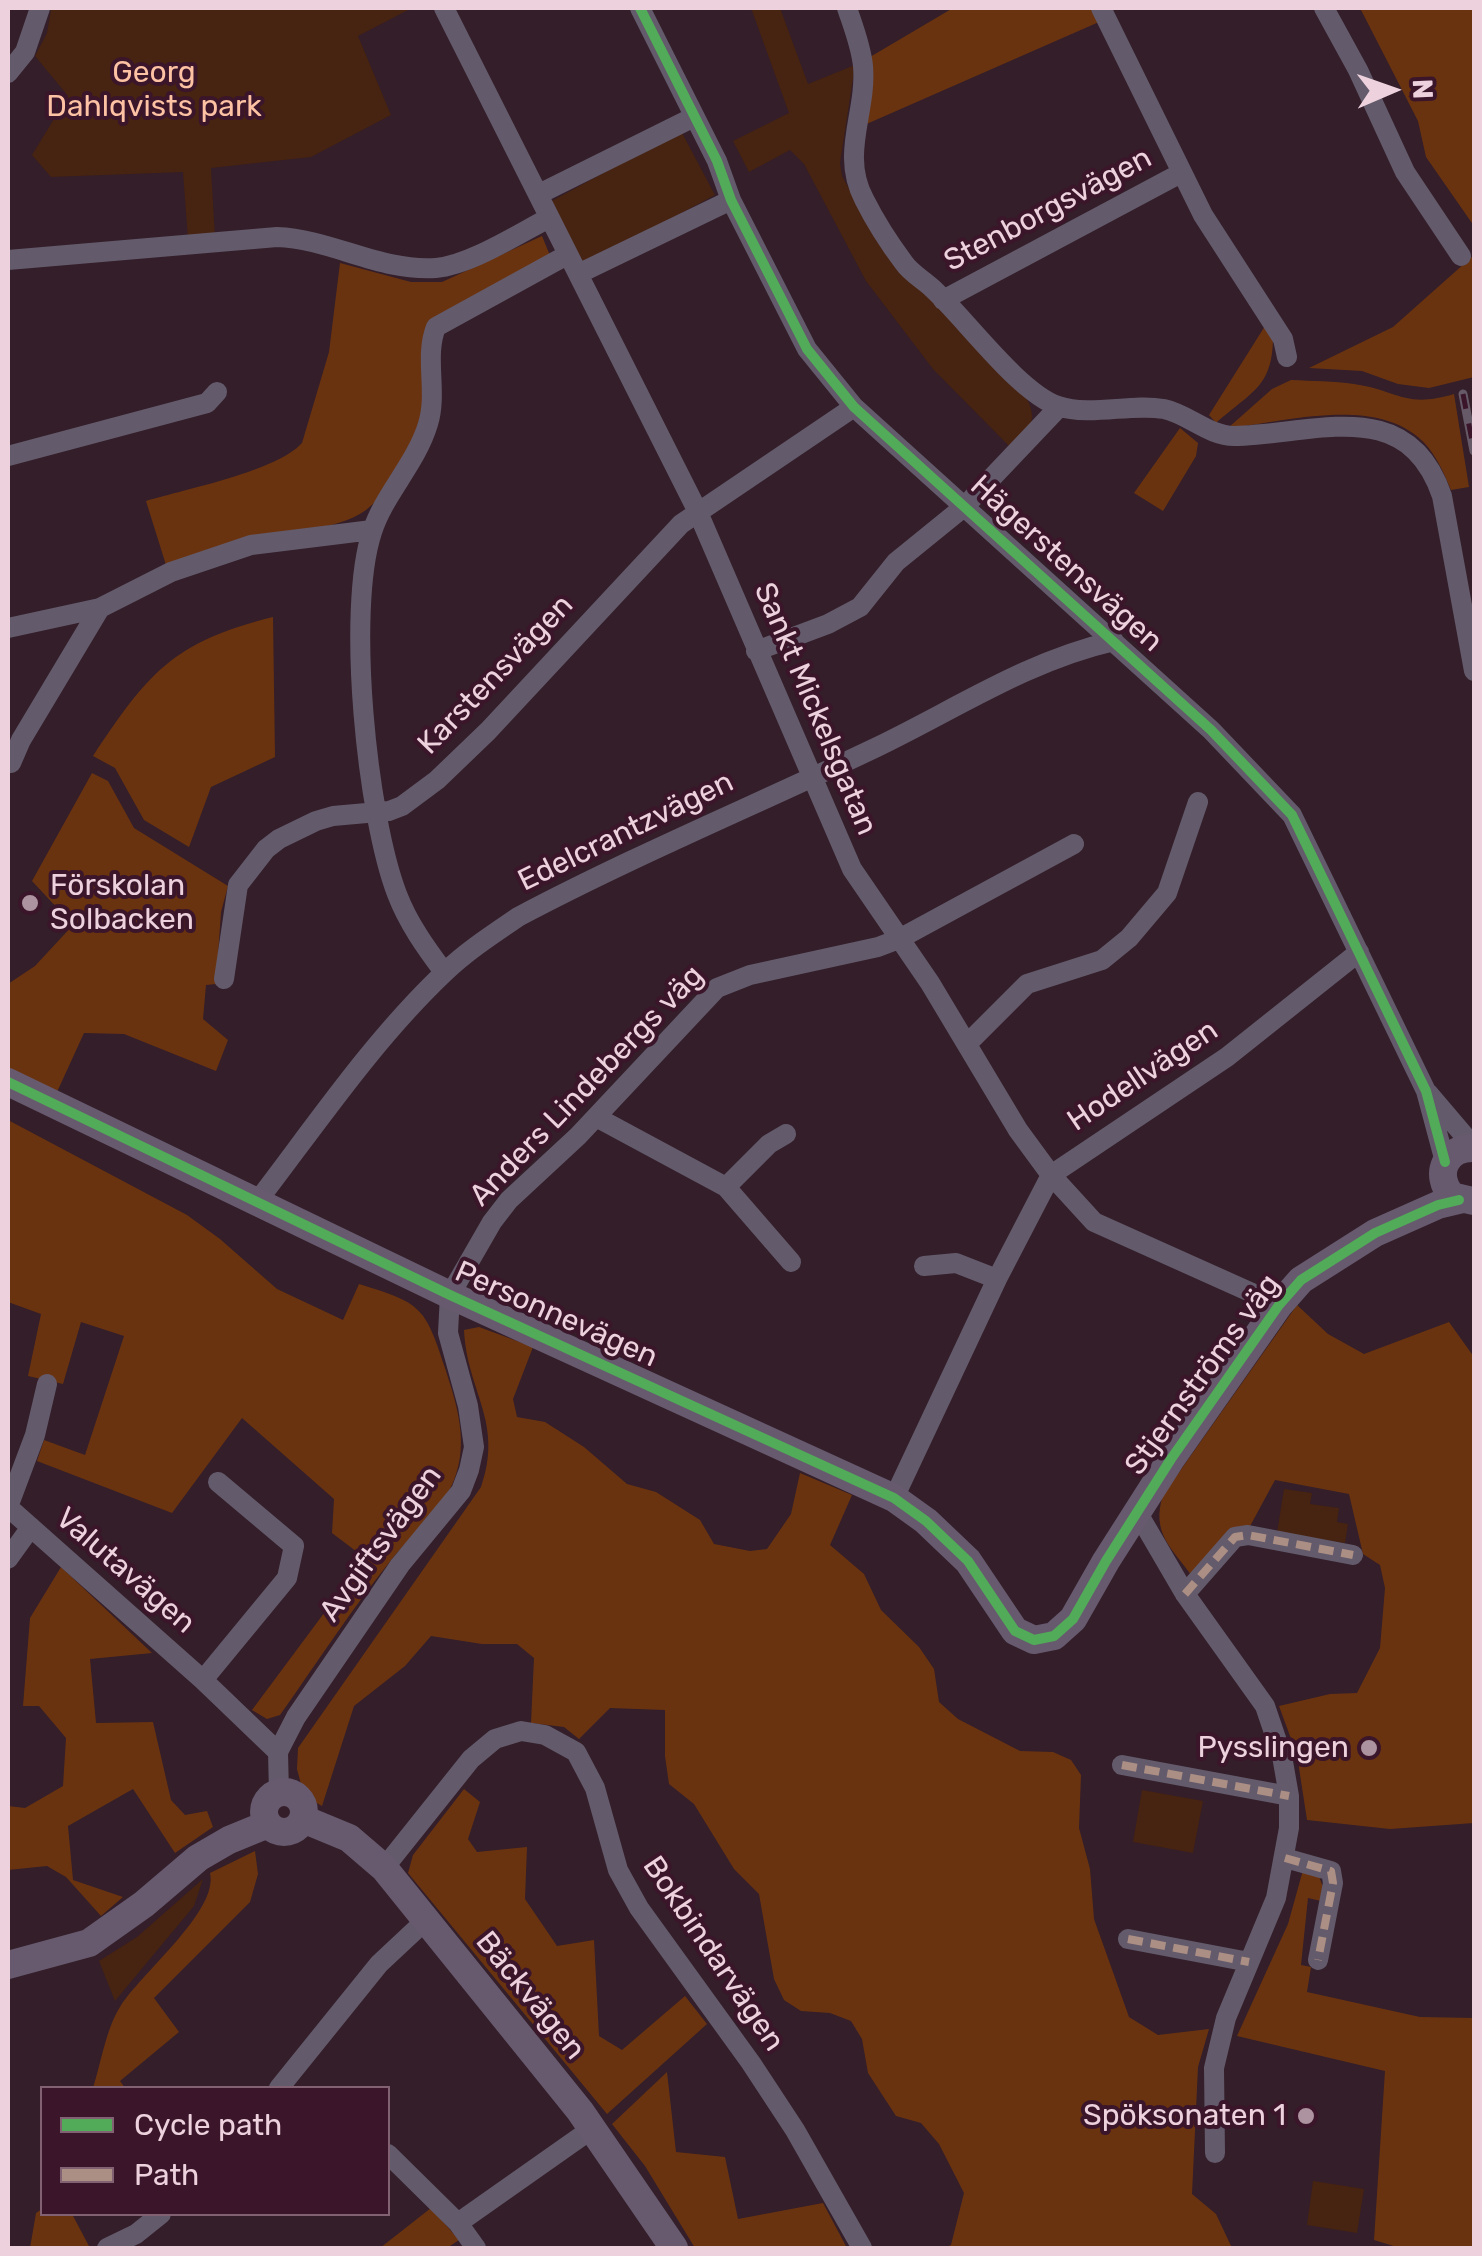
<!DOCTYPE html>
<html>
<head>
<meta charset="utf-8">
<style>
  body { margin:0 }
  #map { position:relative; width:1482px; height:2256px; overflow:hidden; background:#331e29; font-family:Rubik,sans-serif }
  canvas { display:block }
  .frame { position:absolute; inset:0; border:10px solid #edd2de; pointer-events:none }
  .legend { position:absolute; left:40px; top:2086px; width:350px; height:130px; box-sizing:border-box; background:#3b162a; border:2px solid #826172; margin:0; padding:12px 18px; list-style:none; font-size:30px; color:#edd2de }
  .legend li { display:flex; align-items:center; gap:20px; height:50px }
  .legend b { width:50px; border:2px solid #826172 }
  .north { position:absolute; left:1342px; top:40px; width:100px; height:100px; -webkit-text-stroke:8px #3b162a; paint-order:stroke; rotate:88deg; font-size:28px; font-weight:700; line-height:40px; text-align:center; color:#edd2de }
  .north::after { content:''; display:block; margin:auto; width:35px; height:45px; background:#edd2de; clip-path:polygon(50% 0,100% 100%,50% 72%,0 100%) }
</style>
</head>
<body>
<div id="map">
<canvas width="1482" height="2256"></canvas>
<div class="frame"></div>
<ul class="legend">
<li><b style="height:12px;background:#51ab58"></b>Cycle path</li>
<li><b style="height:12px;background:#ac8f84"></b>Path</li>
</ul>
<div class="north">N</div>
</div>
<script>
const ctx = document.querySelector('canvas').getContext('2d');
ctx.lineJoin = 'round';
function paint(path, color) {
  ctx.fillStyle = color;
  ctx.fill(path, 'evenodd');
}
function trace(path, color, width, dash) {
  ctx.strokeStyle = color;
  ctx.lineWidth = width;
  ctx.lineCap = dash ? 'butt' : 'round';
  ctx.setLineDash(dash || []);
  ctx.stroke(path);
}
function drawText(font, color, halo, rows, align = 'center') {
  ctx.font = font + ' Rubik,sans-serif';
  ctx.lineWidth = 8;
  ctx.setLineDash([]);
  ctx.textBaseline = 'middle';
  ctx.strokeStyle = halo;
  ctx.fillStyle = color;
  for (const [text, x, y, turn = 0] of rows) {
    ctx.save();
    ctx.translate(x, y);
    ctx.rotate((+turn || 0) * Math.PI / 180);
    ctx.textAlign = isNaN(turn) ? turn : align;
    if (halo) ctx.strokeText(text, 0, 0);
    ctx.fillText(text, 0, 0);
    ctx.restore();
  }
}
paint(new Path2D(`
  M75,8H412L358,36L391,115L311,157L211,168L215,238L188,239L183,172L51,177L32,155L68,96L35,56L47,33L51,10Z
  M751,8H780L808,84L855,65L840,163L842,176L883,250L1024,394C1039,417 1032,432 1011,448L933,369L866,281L804,164L790,150L749,172L733,141L789,113Z
  M681,131L715,195L584,265L550,202Z
  M1284,1489L1312,1493L1310,1504L1339,1508L1337,1522L1348,1524L1345,1543L1277,1533Z
  M1142,1790L1203,1801L1193,1853L1133,1842Z
  M203,1879L194,1906L115,2001L99,1961L137,1937Z
  M1313,2181L1364,2189L1357,2233L1307,2225Z`), '#472311');
paint(new Path2D(`
  M953,8H1091L1099,22L862,126L870,57Z
  M1360,8H1474V226L1426,157L1418,121Z
  M542,236L551,258L443,313C430,375 419,470 366,510C337,532 274,532 239,541C214,547 190,557 166,565L146,501C186,489 277,471 302,443L329,352L340,263L411,282H442Z
  M1474,255V377L1429,388L1398,384L1362,371L1309,368L1393,327Z
  M1265,326L1273,336C1273,387 1252,391 1216,423L1209,415Z
  M1291,380C1312,381 1334,381 1354,384C1397,390 1405,409 1454,394L1469,487L1451,490C1443,471 1434,450 1418,437C1370,397 1285,422 1228,428L1272,389Z
  M1180,428L1198,443L1196,456L1163,511L1134,493Z
  M273,617L275,757L211,787L189,847L144,820L115,768L93,756C148,673 173,642 273,617Z
  M92,773L108,781L134,828L228,886L221,912L216,984L206,985L203,1019L228,1040L216,1071L124,1034L84,1033L57,1092L8,1068V984L35,966L73,925L32,881Z
  M8,1120L187,1215L220,1239L277,1289L343,1320L359,1284C421,1303 425,1306 445,1368C457,1405 469,1442 454,1480C442,1511 412,1534 392,1559C352,1608 317,1663 280,1715L267,1719L252,1710L365,1558L332,1533L334,1499L242,1418L172,1513L37,1461L44,1440L85,1455L124,1336L81,1322L63,1384L28,1376L41,1314L8,1302Z
  M1297,1305L1328,1334L1364,1354L1449,1322L1474,1357V1823L1390,1829L1307,1820L1297,1755L1279,1706L1330,1694L1357,1693L1380,1648L1385,1588L1380,1565L1363,1554L1349,1494L1275,1480L1249,1528L1192,1576C1171,1547 1151,1533 1163,1495Z
  M479,1327L533,1347L513,1399L517,1417L545,1422L584,1447L627,1484L656,1492L700,1520L714,1544L750,1551L767,1549L791,1514L800,1473L852,1495L830,1545L864,1574L881,1610L919,1647L934,1669L939,1702L958,1719L1020,1751L1053,1752L1071,1760L1081,1775L1079,1828L1090,1869L1094,1919L1129,2017L1158,2035L1209,2029L1198,2067L1192,2194L1216,2214L1232,2248H944L951,2245L964,2193L939,2144L921,2123L896,2116L868,2073L862,2039L851,2021L830,2013L801,2011L784,2000L774,1979L759,1894L734,1869L694,1804L669,1784L665,1756V1710L610,1708L579,1739L564,1727L531,1723L534,1658L517,1644H482L431,1636L405,1666L354,1706L322,1806L304,1796L297,1769L298,1748L481,1487C504,1422 467,1392 464,1330Z
  M61,1567L152,1653L90,1659L96,1723L153,1722L171,1800L185,1815L207,1811L213,1827L175,1853L133,1789L68,1826L73,1880L123,1897L101,1916L66,1877L47,1866L8,1870V1806L25,1808L63,1786L66,1738L39,1706H23L30,1618Z
  M464,1789L480,1802L468,1839L477,1852L527,1847L525,1899L557,1946L594,1940L599,2036L622,2050L685,1996L707,2024L607,2114L408,1873L413,1855Z
  M255,1851L258,1874L250,1902L154,1998L179,2032L120,2081L125,2088H93C101,2063 106,2029 120,2007C140,1974 219,1911 210,1873Z
  M1303,1870L1318,1874L1323,1887L1321,1901L1308,1898L1301,1965L1311,1967L1307,1992L1420,2017L1474,2018V2248H1400L1374,2240L1385,2071L1237,2036L1288,1924Z
  M667,2072L676,2152L725,2157L738,2219L823,2203L847,2248H695L645,2166L612,2124Z
  M431,2208L459,2240L447,2248H380Z
  M42,2209V2214H72L90,2248H30L36,2213Z`), '#6a3310');
trace(new Path2D(`
  M444,8L697,510L852,869L930,983L1018,1130L1051,1175L1094,1222L1279,1305
  M640,8L717,161L731,200L807,349L854,407L1211,730L1292,815L1426,1091L1445,1162
  M847,8C853,26 861,46 863,66C867,113 840,153 864,199C875,221 889,243 904,263C911,273 922,279 932,288C965,318 1018,392 1058,406C1091,417 1130,403 1164,409C1188,414 1209,436 1234,436C1314,435 1407,393 1442,496L1474,671
  M1101,8L1203,215L1283,339L1287,357
  M1324,8L1358,70L1405,172L1461,256
  M8,73L25,52L40,8
  M539,194L694,117
  M8,260L277,237C331,239 381,272 436,268C470,265 518,234 549,218
  M578,274L731,200
  M943,300L1181,173
  M8,456L207,403L217,392
  M8,628L100,608
  M756,651L828,624L860,607L896,562L965,506L1059,407
  M11,763L21,740L100,608L171,572L251,545L372,530
  M444,972C426,948 408,923 397,894C367,816 346,611 372,532C384,494 416,464 428,424C438,392 424,357 436,327L567,255
  M224,979L238,885L266,849L279,839L316,821L333,816L389,811L402,806L437,780L488,731L681,524L854,407
  M967,1044L1027,984L1102,960L1129,938L1167,893L1198,802
  M1428,1093L1474,1147
  M596,1117L726,1187L791,1262
  M726,1187L769,1144L786,1134
  M256,1203C316,1125 373,1040 445,972C467,951 493,934 518,917C635,855 758,804 877,747C956,709 1027,661 1114,641
  M924,1266L956,1263L997,1279
  M894,1498L997,1279L1051,1175L1227,1057L1359,952
  M8,1507L203,1680L278,1752L279,1793
  M8,1507L35,1435L47,1384
  M1136,1510L1185,1594L1265,1706L1282,1756L1289,1796V1828L1276,1898L1226,2018L1214,2068L1215,2153
  M8,1559L31,1527
  M1185,1594L1235,1537L1248,1535L1353,1555
  M203,1680L287,1578L294,1546L218,1482
  M278,1752L296,1717L400,1565L461,1491L469,1470L474,1447L468,1406L448,1333L450,1295L492,1222L509,1200L578,1136L717,988L750,975L878,947L899,939L1074,844
  M1122,1765L1289,1796
  M1285,1858L1331,1871L1333,1883L1318,1960
  M384,1868L471,1759L495,1739L521,1731L545,1735L576,1752L595,1788L618,1870L639,1908L751,2063L795,2130L862,2248
  M1128,1939L1249,1962
  M279,2088L379,1964L426,1920
  M388,2154L458,2223L476,2248
  M458,2223L593,2128
  M107,2248L136,2234L161,2214`), '#635a6b', 20);
trace(new Path2D(`
  M8,1082L450,1295L894,1498L926,1521L968,1561L1015,1631L1034,1640L1054,1636L1073,1619L1106,1561L1171,1459L1279,1305L1301,1280L1375,1233L1438,1205L1459,1200
  M1473,1201L1452,1196C1433,1174 1446,1147 1474,1148
  M264 1812a20 20 0 1 1 40 0a20 20 0 1 1-40 0Z
  M303,1819L349,1838L384,1868L580,2111L674,2248
  M8,1965L89,1943L144,1904L198,1858L229,1840L268,1824`), '#675a6f', 28);
const rail = new Path2D(`
  M1463,394L1474,451`);
trace(rail, '#675a68', 9);
trace(rail, '#3b162a', 5, [15]);
trace(new Path2D(`
  M1185,1594L1235,1537L1248,1535L1353,1555
  M1122,1765L1289,1796
  M1285,1858L1331,1871L1333,1883L1318,1960
  M1128,1939L1249,1962`), '#ac8f84', 8, [15, 8]);
trace(new Path2D(`
  M640,8L717,161L731,200L807,349L854,407L1211,730L1292,815L1426,1091L1445,1162
  M8,1082L450,1295L894,1498L926,1521L968,1561L1015,1631L1034,1640L1054,1636L1073,1619L1106,1561L1171,1459L1279,1305L1301,1280L1375,1233L1438,1205L1459,1200`), '#51ab58', 10);
for (const [x, y, r, color] of [
  [30,903,10,"#ac939f"],
  [1369,1748,10,"#ac939f"],
  [1306,2116,10,"#ac939f"]
]) {
  const dot = new Path2D();
  dot.arc(x, y, r, 0, 2 * Math.PI);
  ctx.fillStyle = color;
  ctx.fill(dot);
  trace(dot, '#3b162a', 4);
}
drawText('30px', '#fcc2a3', '#3b162a', [
  ["Georg",154,73],
  ["Dahlqvists park",154,107]
]);
drawText('30px', '#edd2de', '#3b162a', [
  ["Stenborgsvägen",1048,210,-28],
  ["Hägerstensvägen",1066,564,42],
  ["Karstensvägen",496,675,-46],
  ["Sankt Mickelsgatan",815,709,67],
  ["Edelcrantzvägen",626,832,-26],
  ["Hodellvägen",1143,1076,-34],
  ["Anders Lindebergs väg",587,1086,-46],
  ["Personnevägen",556,1315,24],
  ["Stjernströms väg",1203,1375,-54],
  ["Avgiftsvägen",381,1544,-54],
  ["Valutavägen",125,1571,41],
  ["Bokbindarvägen",713,1954,56],
  ["Bäckvägen",530,1996,51]
]);
drawText('30px', '#edd2de', '#3b162a', [
  ["Förskolan",50,886,"left"],
  ["Solbacken",50,920,"left"],
  ["Pysslingen",1349,1748],
  ["Spöksonaten 1",1286,2116]
], 'right');
</script>
</body>
</html>
